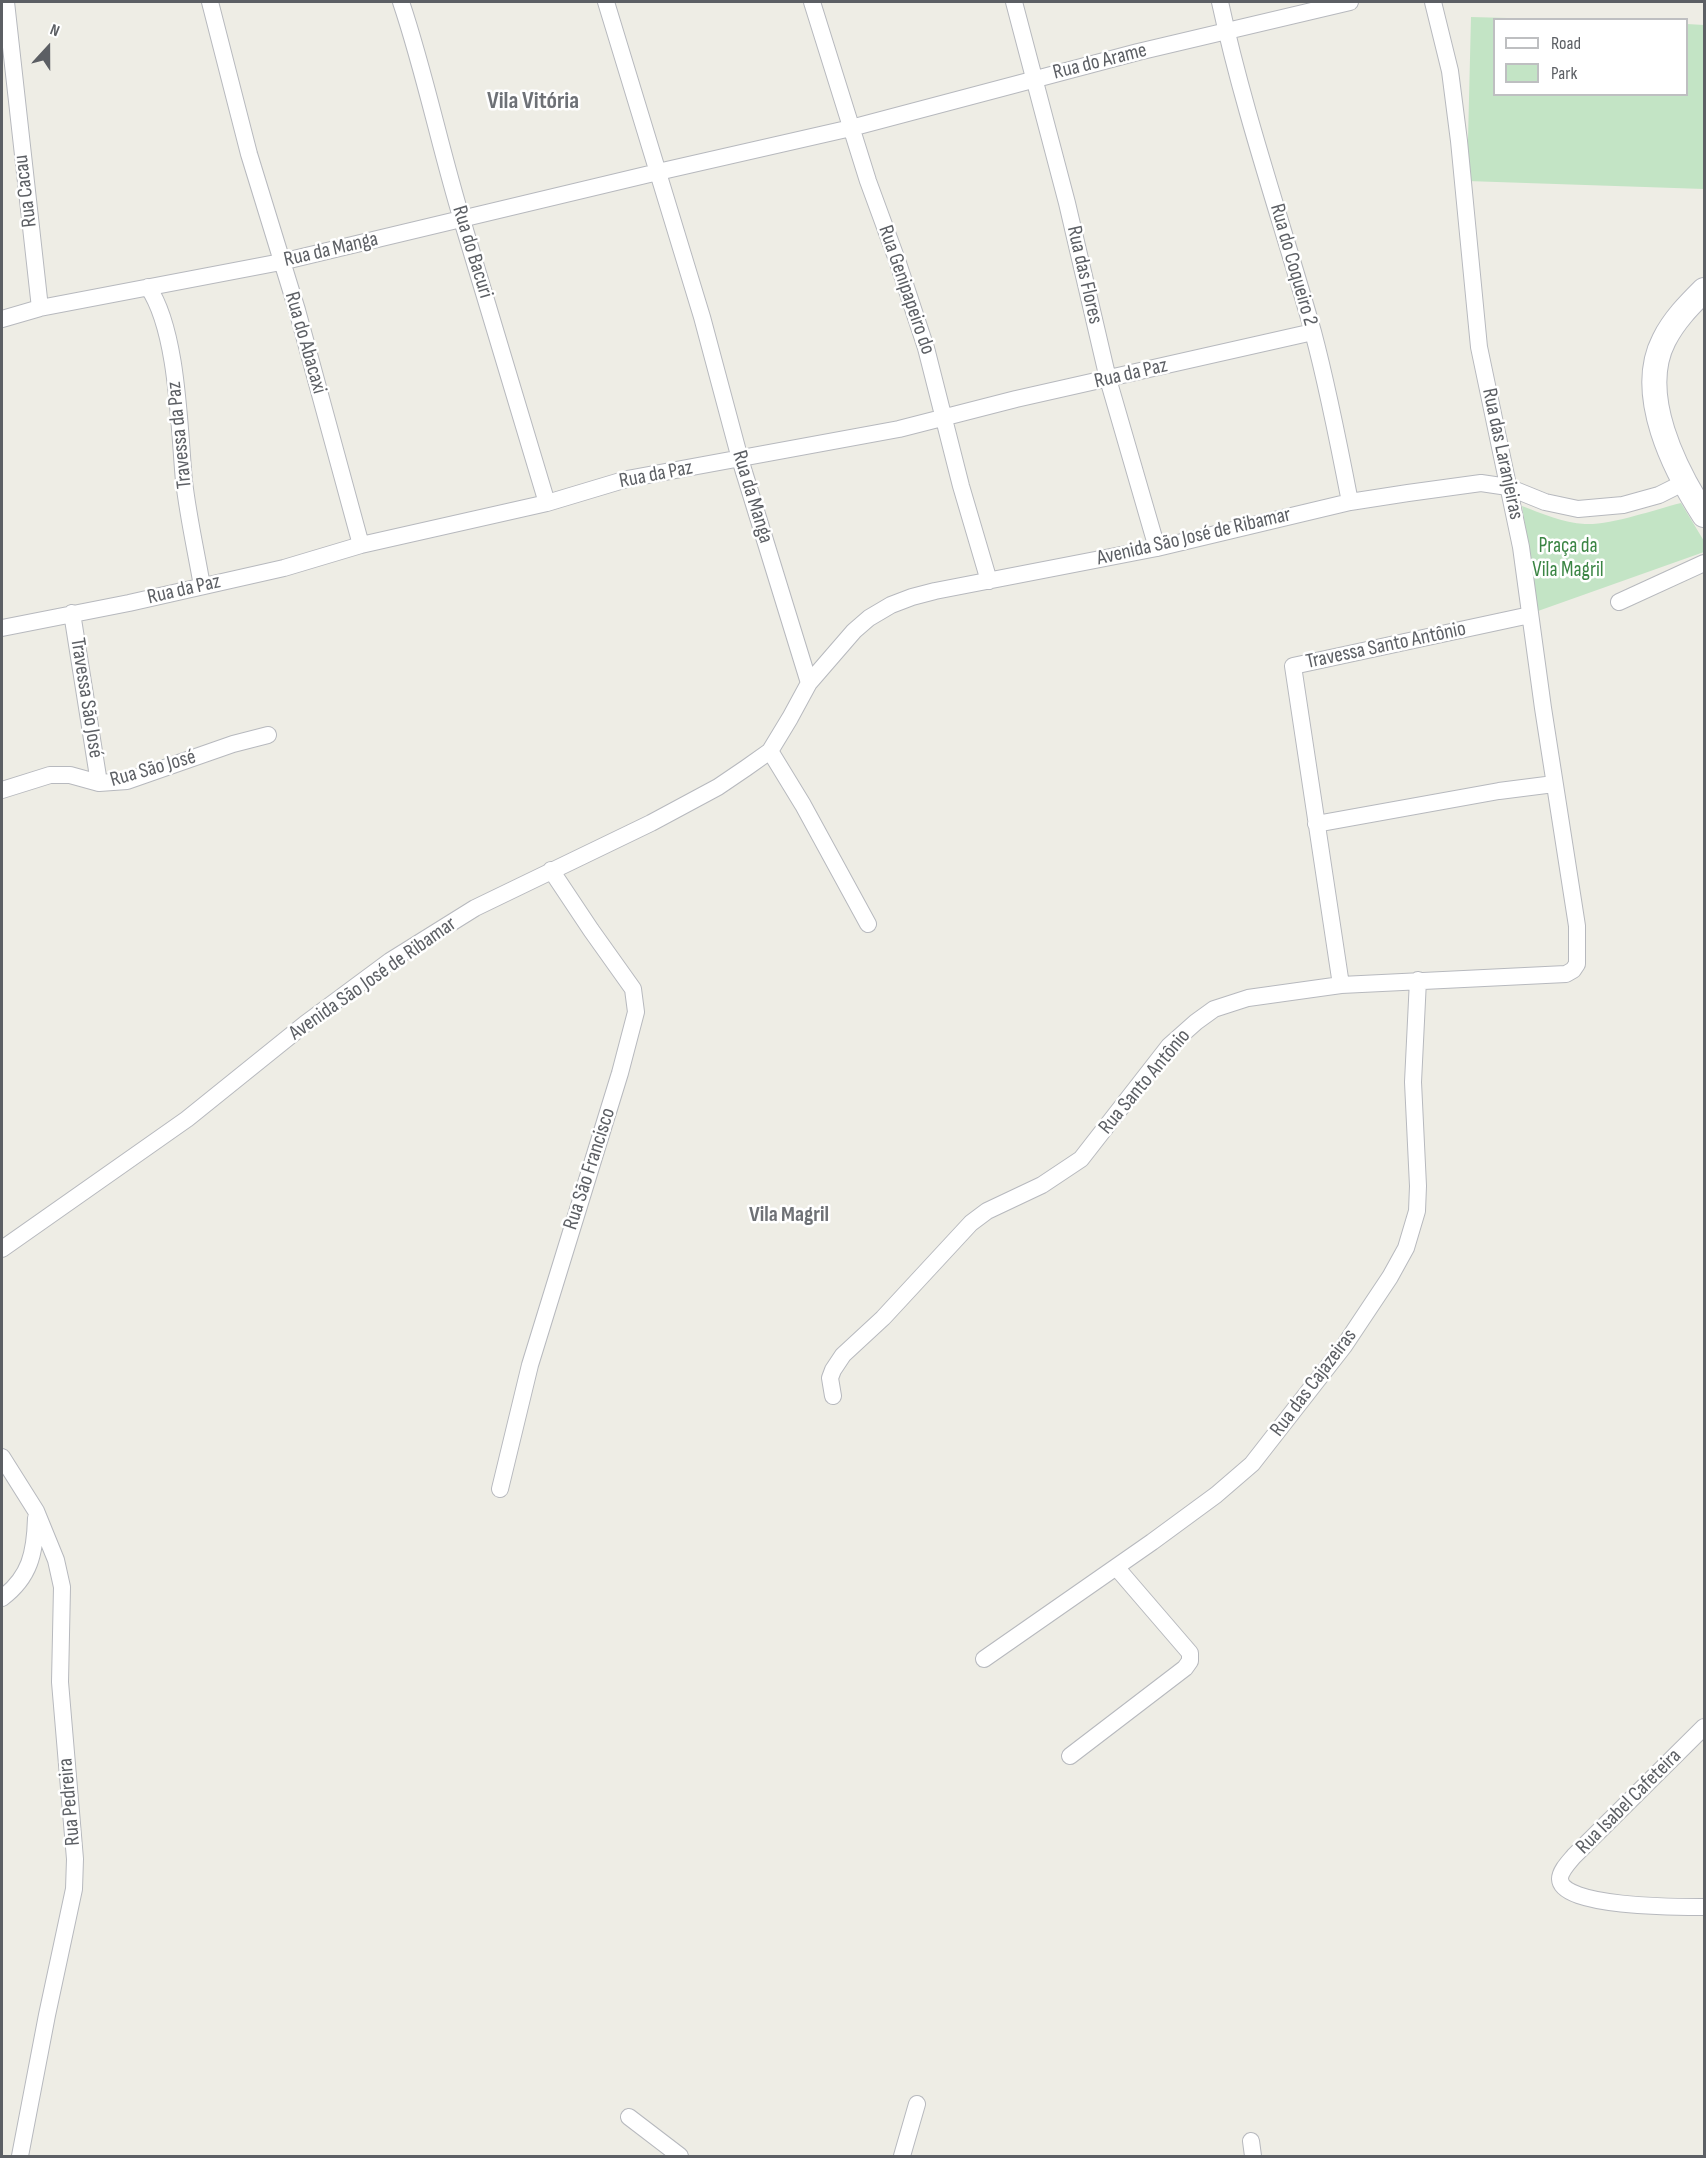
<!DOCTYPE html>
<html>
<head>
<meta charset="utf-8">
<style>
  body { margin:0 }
  #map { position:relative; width:1706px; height:2158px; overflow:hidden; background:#eeede5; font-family:"Sofia Sans Condensed",sans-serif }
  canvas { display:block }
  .frame { position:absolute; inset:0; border:3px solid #5c5f64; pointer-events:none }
  .legend { position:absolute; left:1493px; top:18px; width:195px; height:78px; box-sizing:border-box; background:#fff; border:2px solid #bebfc1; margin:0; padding:8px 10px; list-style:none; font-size:18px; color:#5c5f64 }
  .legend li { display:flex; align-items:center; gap:12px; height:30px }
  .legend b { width:30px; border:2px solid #bebfc1 }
  .north { position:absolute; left:18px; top:18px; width:60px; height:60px; -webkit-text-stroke:4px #fff; paint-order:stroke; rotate:21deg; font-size:16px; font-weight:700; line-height:24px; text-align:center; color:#5c5f64 }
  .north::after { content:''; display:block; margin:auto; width:21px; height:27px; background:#5c5f64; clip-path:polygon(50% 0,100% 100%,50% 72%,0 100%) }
</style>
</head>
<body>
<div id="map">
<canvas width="1706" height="2158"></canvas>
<div class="frame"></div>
<ul class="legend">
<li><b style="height:8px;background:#fff"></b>Road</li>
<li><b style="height:16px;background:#c3e4c5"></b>Park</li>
</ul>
<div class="north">N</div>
</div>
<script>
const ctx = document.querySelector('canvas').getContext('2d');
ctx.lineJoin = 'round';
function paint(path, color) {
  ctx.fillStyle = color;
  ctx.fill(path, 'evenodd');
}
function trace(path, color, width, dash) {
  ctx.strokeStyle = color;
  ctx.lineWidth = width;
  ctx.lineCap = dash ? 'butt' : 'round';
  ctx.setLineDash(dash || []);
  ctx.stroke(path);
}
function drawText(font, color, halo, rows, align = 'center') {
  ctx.font = font + ' "Sofia Sans Condensed",sans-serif';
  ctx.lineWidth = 5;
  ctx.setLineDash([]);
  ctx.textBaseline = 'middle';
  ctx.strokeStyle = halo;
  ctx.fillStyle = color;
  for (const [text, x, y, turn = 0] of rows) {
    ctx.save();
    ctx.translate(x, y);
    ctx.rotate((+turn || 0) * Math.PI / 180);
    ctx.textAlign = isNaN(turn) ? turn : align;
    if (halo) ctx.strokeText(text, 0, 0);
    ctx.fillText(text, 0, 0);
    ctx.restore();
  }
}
paint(new Path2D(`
  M1471,17L1544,19L1494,20V94H1686L1687,24L1704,25V189L1467,181Z
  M1681,503L1704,541V552L1538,611L1522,506C1541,513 1563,523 1585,524C1612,525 1653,510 1681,503Z`), '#c3e4c5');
const minor = new Path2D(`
  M6,2L40,308
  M210,2L249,154L297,310L361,545
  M401,2C425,73 440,148 462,220C490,314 519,408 547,503
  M606,2L702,317L740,459L809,683
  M812,2L868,181L897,260L926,348L961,486L989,581
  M1014,2L1067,203L1108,379L1157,548
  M1220,2C1244,113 1282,222 1313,332C1328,388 1339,445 1350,502
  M148,287C178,331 179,428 184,481C188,516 196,551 202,586
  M2,319L40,308L281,262L658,172L851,128L1138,52L1350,2
  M1619,602L1704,563
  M72,613L99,783
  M2,628L129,603L284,568L361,545L547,503L627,479L899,429L1016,399L1313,332
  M770,751L803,805L868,924
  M2,790L50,775H70L99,783L127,781L233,744L268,735
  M1316,824L1499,791L1554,784
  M1341,985L1293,666L1530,615
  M2,1249L187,1119L305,1024L390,961L475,908L651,823L718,787L746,768L770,751L790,718L809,683L854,631L869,618L891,605L912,597L935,591L1157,548L1350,502L1408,493L1481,483L1508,487L1545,502L1578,509L1623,505L1659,495L1683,483
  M833,1396L830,1378L833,1370L843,1355L883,1318L971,1223L987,1211L1042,1185L1081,1159L1169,1046L1196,1022L1214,1009L1248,998L1341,985L1566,974L1573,970L1577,964V926L1543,708L1521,547L1479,347L1459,141L1450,71L1433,2
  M2,1457L36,1511L56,1560L62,1587L60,1682L75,1859L74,1889L47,2015L20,2156
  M500,1489L530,1365L620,1073L636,1012L633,989L591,930L551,870
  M2,1598C30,1577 35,1553 36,1518
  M984,1659L1152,1542L1216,1495L1252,1464L1344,1346L1390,1277L1406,1248L1417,1211L1418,1186L1413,1082L1418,980
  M1704,1727L1574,1856C1569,1862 1560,1871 1560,1879C1561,1908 1682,1907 1704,1907
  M1070,1756L1185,1668L1190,1661V1653L1116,1567
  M629,2117L680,2156
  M1251,2141L1253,2156
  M902,2156L917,2104`);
const secondary = new Path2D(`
  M1704,290C1689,305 1674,320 1664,340C1636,394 1675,470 1704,515`);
trace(minor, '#b7b9be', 18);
trace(secondary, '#b8bac0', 26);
trace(minor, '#fff', 16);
trace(secondary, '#fff', 24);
drawText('21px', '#5c5f64', '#fff', [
  ["Rua do Arame",1100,62,-14],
  ["Rua Cacau",26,191,-97],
  ["Rua da Manga",331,250,-13],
  ["Rua do Bacuri",472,252,73],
  ["Rua do Coqueiro 2",1293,265,74],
  ["Rua das Flores",1084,275,77],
  ["Rua Genipapeiro do",906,290,71],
  ["Rua do Abacaxi",305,343,74],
  ["Rua da Paz",1131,374,-13],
  ["Travessa da Paz",180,435,-96],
  ["Rua das Laranjeiras",1502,454,78],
  ["Rua da Paz",656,475,-11],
  ["Rua da Manga",752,497,73],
  ["Avenida São José de Ribamar",1194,537,-13],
  ["Rua da Paz",184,590,-13],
  ["Travessa Santo Antônio",1386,646,-12],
  ["Travessa São José",86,698,81],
  ["Rua São José",153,769,-16],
  ["Avenida São José de Ribamar",373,979,-35],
  ["Rua Santo Antônio",1145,1082,-50],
  ["Rua São Francisco",590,1169,-72],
  ["Rua das Cajazeiras",1314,1383,-53],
  ["Rua Pedreira",70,1802,-95],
  ["Rua Isabel Cafeteira",1629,1802,-45]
]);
drawText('21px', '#3b8544', '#fff', [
  ["Praça da",1568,547],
  ["Vila Magril",1568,571]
]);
drawText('bold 22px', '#6e7176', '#fff', [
  ["Vila Magril",789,1215]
]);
drawText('bold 24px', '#6e7176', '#fff', [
  ["Vila Vitória",533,102]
]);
</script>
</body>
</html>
